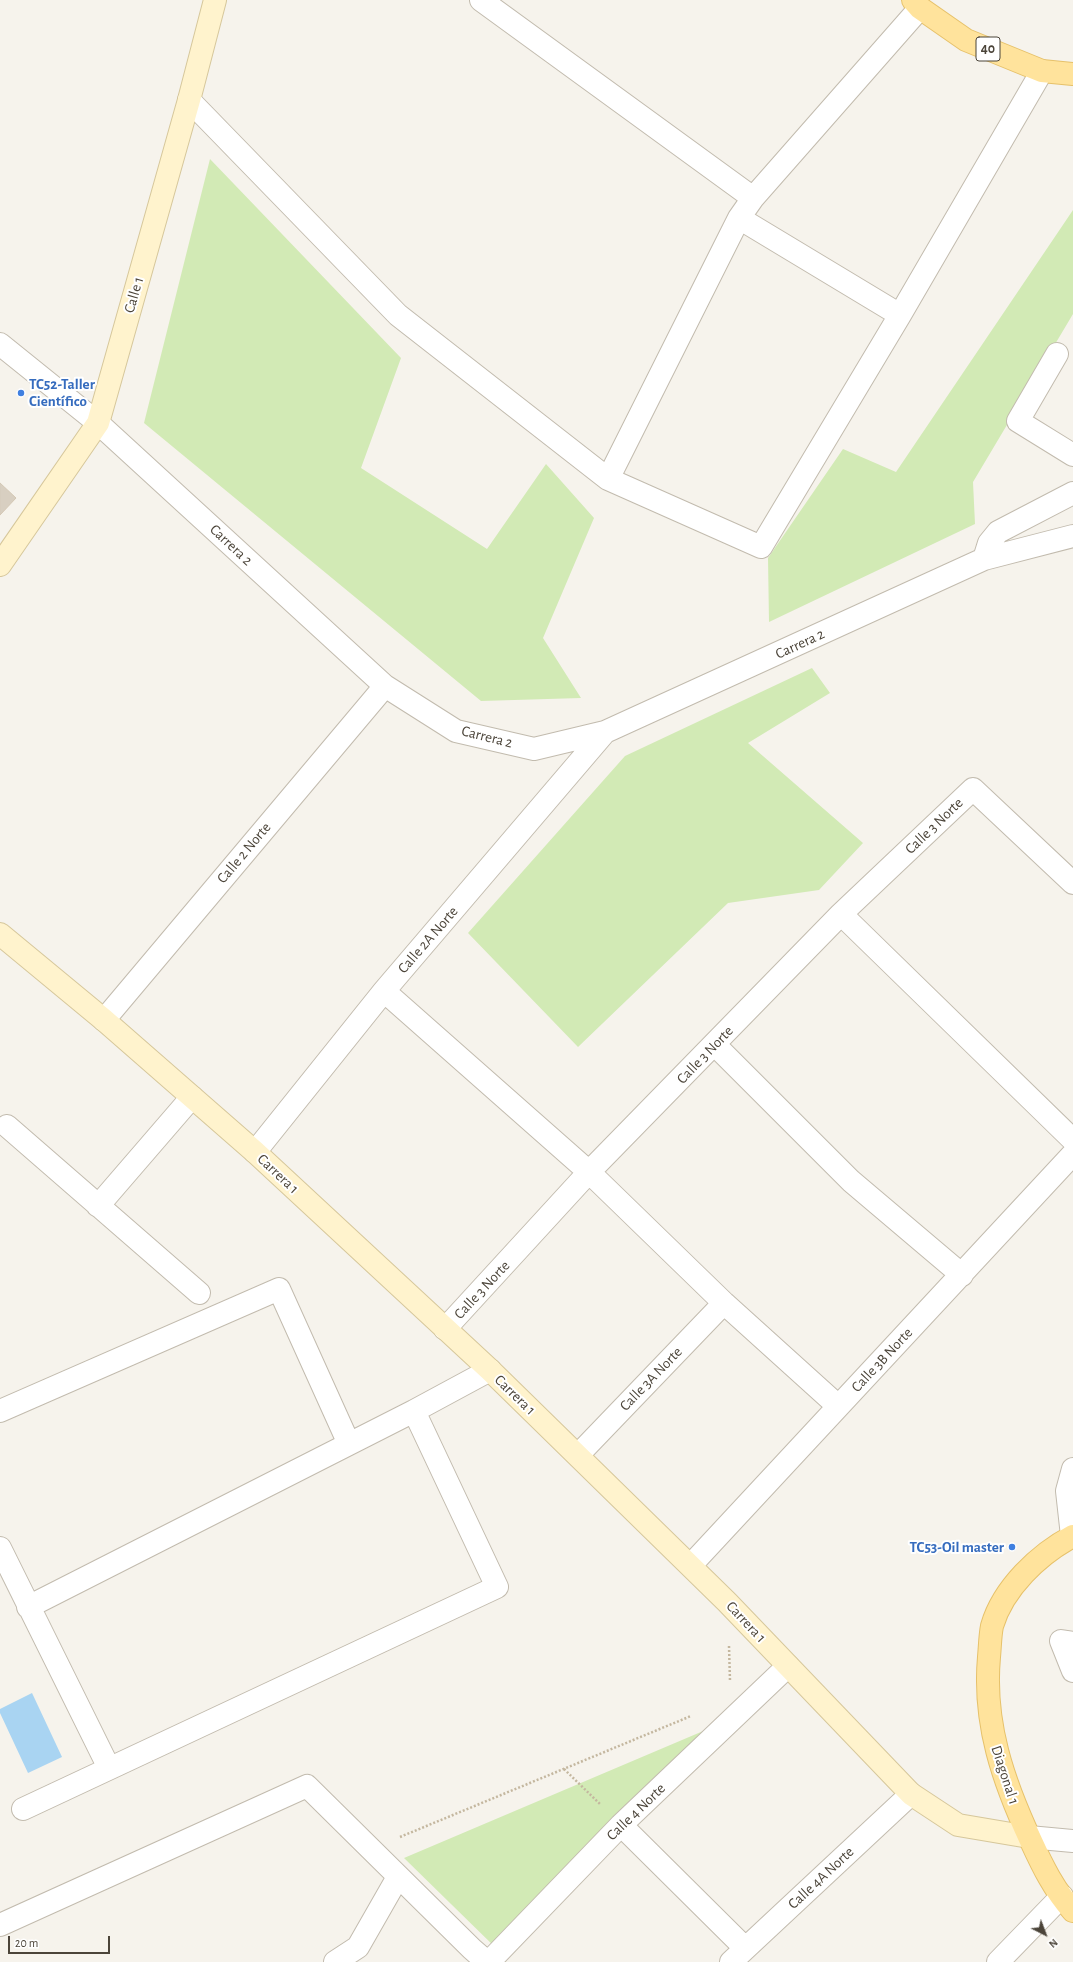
<!DOCTYPE html>
<html>
<head>
<meta charset="utf-8">
<style>
  body { margin:0 }
  #map { position:relative; width:1073px; height:1962px; overflow:hidden; background:#f6f3ec; font-family:"Alegreya Sans",sans-serif }
  canvas { display:block }
  .north { position:absolute; left:1025px; top:1914px; width:40px; height:40px; -webkit-text-stroke:3px #fff; paint-order:stroke; rotate:138deg; font-size:11px; font-weight:700; line-height:16px; text-align:center; color:#4b4439 }
  .north::after { content:''; display:block; margin:auto; width:14px; height:18px; background:#4b4439; clip-path:polygon(50% 0,100% 100%,50% 72%,0 100%) }
  .scale { position:absolute; left:8px; top:1936px; width:102px; height:18px; box-sizing:border-box; border:2px solid #4b4439; border-top:0; padding-left:5px; font-size:12px; line-height:14px; white-space:nowrap; color:#4b4439; -webkit-text-stroke:3px #fff; paint-order:stroke }
</style>
</head>
<body>
<div id="map">
<canvas width="1073" height="1962"></canvas>
<div class="north">N</div>
<div class="scale">20 m</div>
</div>
<script>
const ctx = document.querySelector('canvas').getContext('2d');
ctx.lineJoin = 'round';
function paint(path, color) {
  ctx.fillStyle = color;
  ctx.fill(path, 'evenodd');
}
function trace(path, color, width, dash) {
  ctx.strokeStyle = color;
  ctx.lineWidth = width;
  ctx.lineCap = dash ? 'butt' : 'round';
  ctx.setLineDash(dash || []);
  ctx.stroke(path);
}
function drawText(font, color, halo, rows, align = 'center') {
  ctx.font = font + ' "Alegreya Sans",sans-serif';
  ctx.lineWidth = 4;
  ctx.setLineDash([]);
  ctx.textBaseline = 'middle';
  ctx.strokeStyle = halo;
  ctx.fillStyle = color;
  for (const [text, x, y, turn = 0] of rows) {
    ctx.save();
    ctx.translate(x, y);
    ctx.rotate((+turn || 0) * Math.PI / 180);
    ctx.textAlign = isNaN(turn) ? turn : align;
    if (halo) ctx.strokeText(text, 0, 0);
    ctx.fillText(text, 0, 0);
    ctx.restore();
  }
}
paint(new Path2D(`
  M210,159L401,358L361,468L487,549L546,464L594,518L543,638L581,698L481,701L144,423Z
  M1073,210V314L973,482L975,524L769,622L768,558L843,449L896,472Z
  M812,668L830,693L748,743L863,843L819,890L728,903L578,1047L468,933L625,756Z
  M715,1726L498,1950L404,1858Z`), '#d2eab5');
paint(new Path2D(`
  M32,1693L62,1757L28,1773L0,1713V1709Z`), '#a9d4f2');
const building = new Path2D(`
  M0,483L16,498L0,515Z`);
paint(building, '#d8cfc1');
trace(building, '#d3c7b4', 1);
const street = new Path2D(`
  M481,0L753,198
  M189,100L398,315L608,479L761,547L900,315L1042,71
  M739,218L900,315
  M0,344L98,423L385,686L456,731L534,749L605,732L984,559L1073,536
  M1057,354L1018,421L1073,455
  M608,479L739,218L753,198L920,8
  M984,559L989,543L998,532L1073,493
  M841,914L1073,1140
  M384,991L589,1172L724,1303L838,1406
  M104,1020L385,686
  M715,1045L851,1181L962,1275
  M7,1126L199,1293
  M255,1152L384,991L605,732
  M98,1206L192,1097
  M445,1329L589,1172L841,914L973,789L1073,883
  M0,1411L279,1289L349,1444
  M578,1455L724,1303
  M1072,1536L1067,1491L1073,1469
  M0,1548L109,1768
  M691,1565L1073,1154
  M28,1607L414,1411L490,1370
  M1073,1643L1061,1641L1073,1671
  M23,1809L497,1587L414,1411
  M621,1825L745,1948
  M1029,1837L1073,1841
  M0,1925L307,1786L472,1949L487,1962
  M335,1962L358,1947L398,1877
  M489,1962L621,1825L788,1666
  M731,1962L911,1794
  M998,1962L1062,1896`);
const secondary = new Path2D(`
  M0,565L98,423L189,100L215,0
  M0,934L104,1020L255,1152L490,1370L727,1602L911,1794L958,1825L1029,1837`);
const primary = new Path2D(`
  M913,0L920,8L966,40L1042,71L1073,74
  M1073,1536C1039,1554 1003,1588 992,1626C990,1636 990,1647 989,1657C983,1723 1003,1781 1031,1841C1042,1865 1054,1890 1073,1911`);
trace(street, '#c2bbae', 24);
trace(secondary, '#d6c79b', 24);
trace(primary, '#e6c16a', 24);
trace(new Path2D(`
  M729,1646L730,1681
  M564,1769L601,1805
  M400,1837L691,1716`), '#c4b79f', 2.5, [2, 2]);
trace(street, '#fff', 22);
trace(secondary, '#fff3cd', 22);
trace(primary, '#ffe39c', 22);
for (const [x, y, r, color] of [
  [21,393,4,"#3f7fe0"],
  [1012,1547,4,"#3f7fe0"]
]) {
  const dot = new Path2D();
  dot.arc(x, y, r, 0, 2 * Math.PI);
  ctx.fillStyle = color;
  ctx.fill(dot);
  trace(dot, '#fff', 1.5);
}
for (const [x, y, w] of [
  [988,49,24]
]) {
  const box = new Path2D();
  box.roundRect(x - w / 2, y - 12, w, 24, 3);
  ctx.fillStyle = '#fff';
  ctx.fill(box);
  trace(box, '#4b4439', 1);
}
drawText('bold 14px', '#4b4439', null, [
  ["40",988,49]
]);
drawText('15px', '#4b4439', '#fff', [
  ["Calle 1",134,295,-74],
  ["Carrera 2",231,545,43],
  ["Carrera 2",800,644,-25],
  ["Carrera 2",487,737,14],
  ["Calle 3 Norte",934,826,-44],
  ["Calle 2 Norte",244,853,-50],
  ["Calle 2A Norte",428,940,-49],
  ["Calle 3 Norte",705,1055,-46],
  ["Carrera 1",278,1174,43],
  ["Calle 3 Norte",482,1290,-47],
  ["Calle 3B Norte",882,1360,-47],
  ["Calle 3A Norte",651,1379,-46],
  ["Carrera 1",515,1395,44],
  ["Carrera 1",746,1622,47],
  ["Diagonal 1",1005,1775,72],
  ["Calle 4 Norte",636,1812,-44],
  ["Calle 4A Norte",821,1878,-43]
]);
drawText('bold 15px', '#366cbe', '#fff', [
  ["TC52-Taller",29,384],
  ["Científico",29,401],
  ["TC53-Oil master",1004,1547,"right"]
], 'left');
</script>
</body>
</html>
